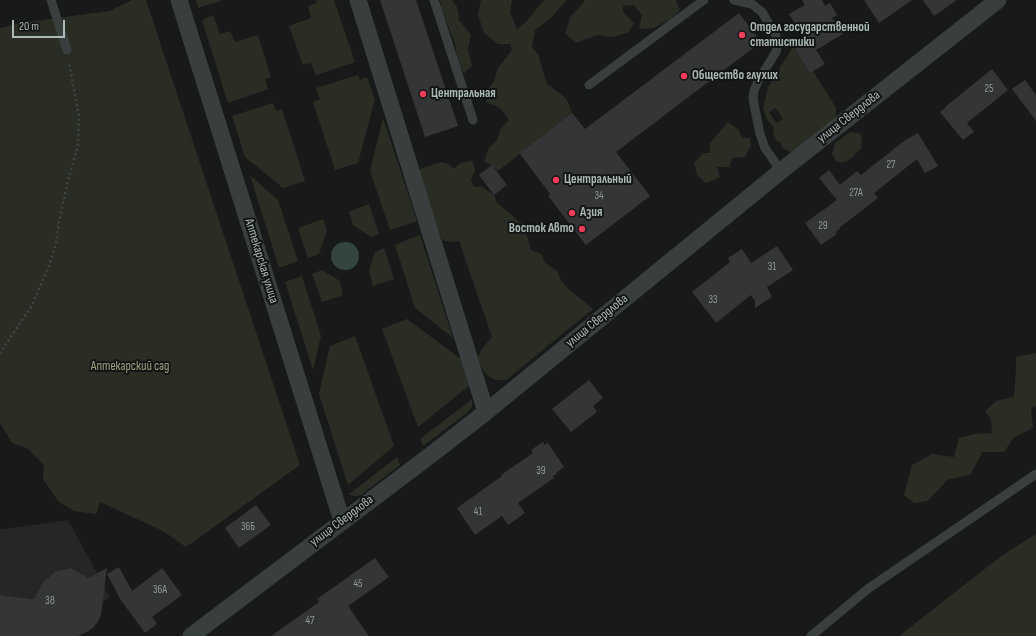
<!DOCTYPE html>
<html>
<head>
<meta charset="utf-8">
<style>
  body { margin:0 }
  #map { position:relative; width:1036px; height:636px; overflow:hidden; background:#181a1a; font-family:"Sofia Sans Condensed",sans-serif }
  canvas { display:block }
  .scale { position:absolute; left:12px; top:20px; width:53px; height:18px; box-sizing:border-box; border:2px solid #abb9b7; border-top:0; padding-left:5px; font-size:12px; line-height:14px; white-space:nowrap; color:#abb9b7; -webkit-text-stroke:3px #131515; paint-order:stroke }
</style>
</head>
<body>
<div id="map">
<canvas width="1036" height="636"></canvas>
<div class="scale">20 m</div>
</div>
<script>
const ctx = document.querySelector('canvas').getContext('2d');
ctx.lineJoin = 'round';
function paint(path, color) {
  ctx.fillStyle = color;
  ctx.fill(path, 'evenodd');
}
function trace(path, color, width, dash) {
  ctx.strokeStyle = color;
  ctx.lineWidth = width;
  ctx.lineCap = dash ? 'butt' : 'round';
  ctx.setLineDash(dash || []);
  ctx.stroke(path);
}
function drawText(font, color, halo, rows, align = 'center') {
  ctx.font = font + ' "Sofia Sans Condensed",sans-serif';
  ctx.lineWidth = 4;
  ctx.setLineDash([]);
  ctx.textBaseline = 'middle';
  ctx.strokeStyle = halo;
  ctx.fillStyle = color;
  for (const [text, x, y, turn = 0] of rows) {
    ctx.save();
    ctx.translate(x, y);
    ctx.rotate((+turn || 0) * Math.PI / 180);
    ctx.textAlign = isNaN(turn) ? turn : align;
    if (halo) ctx.strokeText(text, 0, 0);
    ctx.fillText(text, 0, 0);
    ctx.restore();
  }
}
paint(new Path2D(`
  M68,520L110,597L100,603L81,574L71,568L56,571L44,581L36,599L0,595V529H4Z`), '#242627');
paint(new Path2D(`
  M132,0H146L300,465L186,547L163,531L100,502L96,514L74,511L59,502L43,479L44,465L27,448L12,443L0,423V28L21,23L109,11Z
  M196,0H221V1L198,8Z
  M316,0H334L355,62L316,75L311,63L303,65L289,26L311,18L308,6L317,3Z
  M440,0H452L457,7L459,20L471,35L468,49L472,66L464,73L458,63L455,43L441,8Z
  M481,0H512L510,12L517,29L525,23L544,0H567L560,7L553,16L535,30L532,47L538,54L547,84L566,98L572,113L498,171L492,165L484,162L489,148L497,140L500,130L509,120L500,108L486,102L489,88L494,82L498,68L512,50L510,44H498L484,33L478,15Z
  M585,0H676L680,10L671,19L653,28L639,29L642,15L634,5L623,6V12L634,23L629,32L613,37L597,35L576,43L565,33L571,16L583,3Z
  M213,15L220,34L230,31L235,42L258,35L271,77L265,79L268,89L228,103L202,20Z
  M793,47L795,49L810,73L813,71L836,108V115L831,122L792,152L786,150L782,147L781,143L776,140L773,133L774,127L767,120L763,109L765,100L768,87ZM776,108L783,119L776,123L769,112Z
  M358,75L360,80L367,77L375,99L358,163L335,170L313,102L320,99L316,88Z
  M273,103L276,111L282,109L305,181L283,188L245,157L232,116Z
  M383,118L417,221L390,230L370,171Z
  M728,122L739,130L742,138H750L751,146L745,157L732,158L729,167H717L720,177L706,183L697,175L694,163L703,153H710V143Z
  M850,132L860,133L862,139L861,148L852,158L842,163L836,161L832,154L835,143Z
  M473,161L475,170L471,180L474,187L481,186L494,195L497,203L522,224L527,235L531,250L541,254L545,263L557,271L562,282L571,291L593,309L506,380C488,381 483,373 478,357L482,349L492,337L459,241L450,242L442,240L417,170L441,162L449,164L454,169L460,163Z
  M250,175L278,200L298,261L279,268Z
  M369,204L379,234L371,237L353,225L349,212Z
  M323,219L327,230L319,254L308,258L298,228Z
  M420,235L453,338L415,308L395,245Z
  M384,248L394,279L373,286L369,270L375,252Z
  M322,270L340,281L343,295L322,302L312,274Z
  M302,276L321,336L313,370L285,282Z
  M407,319L461,359L469,386L418,427L382,329Z
  M355,336L394,446L348,485L319,394L330,346Z
  M1036,353V406L1031,408L1033,428L1014,437L1004,452H982L971,474L947,480L928,501L914,503L904,495L912,465L932,454L954,457L959,438L974,434L992,433L991,419L985,411L996,401L1014,397L1016,372V357Z
  M472,399V407L468,412L423,446L420,439Z
  M397,457L400,465L361,495L355,496L348,495Z
  M1036,534V636H899L1000,557Z`), '#2a2d24');
paint(new Path2D(`
  M331 256a14 14 0 1 1 28 0a14 14 0 1 1-28 0Z`), '#33453e');
paint(new Path2D(`
  M380,0H416L458,126L425,137Z
  M802,0H822L825,6L830,3L837,15L832,18L843,34L816,50L825,64L810,73L795,49L806,42L789,14L805,5Z
  M864,0H912L879,23Z
  M923,0H957L934,16Z
  M739,13L761,42L616,152L650,196L586,245L548,196L550,194L520,154V153L572,113L585,129Z
  M992,69L1008,90L967,123L974,132L963,140L940,112L946,107H945Z
  M1025,80L1036,95V121L1012,89Z
  M918,133L938,166L925,173L917,159L874,193L878,198L839,228L840,229L835,232L837,234L821,245L805,223L837,200L819,178L829,170L840,185L857,171L861,175L904,141Z
  M492,165L507,185L494,195L479,175Z
  M777,246L793,270L767,287L772,297L755,308V301L751,295L716,323L692,292L730,262L728,258L742,249L751,263Z
  M589,380L603,398L593,406L597,412L571,432L552,409Z
  M543,442L545,445L548,443L564,467L556,473L557,474L553,476L554,478L518,503L525,513L508,525L502,516L475,535L457,508L502,476L501,475L533,453L531,450Z
  M256,505L271,525L239,548L225,528Z
  M375,558L389,577L348,606L369,636H271L319,602L317,599Z
  M119,567L132,591L162,568L182,595L152,617L157,624L145,633L120,599L107,574Z
  M71,568L88,578L107,568L101,615L98,621L94,627L89,631L78,636H0V595L34,599L44,581L56,571Z`), '#333536');
trace(new Path2D(`
  M0,354L6,344L31,307L49,266L56,243L59,222L68,180L78,146L79,117L69,62`), '#3f4645', 2.5, [2, 3]);
trace(new Path2D(`
  M51,0L67,50
  M434,0L473,120
  M734,0L752,4L762,12L776,36L778,44L776,52L758,81L754,91L753,99L760,134L765,148L781,171
  M589,85L704,0
  M811,636L869,588L1036,474`), '#393f3f', 9);
trace(new Path2D(`
  M179,0L342,521
  M358,0L486,412
  M191,636L432,454L486,412L781,171L998,0`), '#393f3f', 17);
for (const [x, y, r, color] of [
  [742,35,4,"#ed3d58"],
  [684,76,4,"#ed3d58"],
  [423,94,4,"#ed3d58"],
  [556,180,4,"#ed3d58"],
  [572,213,4,"#ed3d58"],
  [582,229,4,"#ed3d58"]
]) {
  const dot = new Path2D();
  dot.arc(x, y, r, 0, 2 * Math.PI);
  ctx.fillStyle = color;
  ctx.fill(dot);
  trace(dot, '#131515', 1.5);
}
drawText('11px', '#8d9897', null, [
  ["25",989,89],
  ["27",891,165],
  ["27А",856,193],
  ["34",599,196],
  ["29",823,226],
  ["31",772,267],
  ["33",713,300],
  ["39",541,471],
  ["41",478,512],
  ["36Б",248,527],
  ["45",358,584],
  ["36А",160,590],
  ["38",50,601],
  ["47",310,621]
]);
drawText('bold 13px', '#abb9b7', '#131515', [
  ["Отдел государственной",750,28],
  ["статистики",750,43],
  ["Общество глухих",692,76],
  ["Центральная",431,94],
  ["Центральный",564,180],
  ["Азия",580,213],
  ["Восток Авто",574,229,"right"]
], 'left');
drawText('13px', '#abb9b7', '#131515', [
  ["улица Свердлова",849,117,-38],
  ["Аптекарская улица",261,261,73],
  ["улица Свердлова",597,321,-39],
  ["улица Свердлова",342,521,-37]
]);
drawText('13px', '#9ba382', '#131515', [
  ["Аптекарский сад",130,367]
]);
</script>
</body>
</html>
